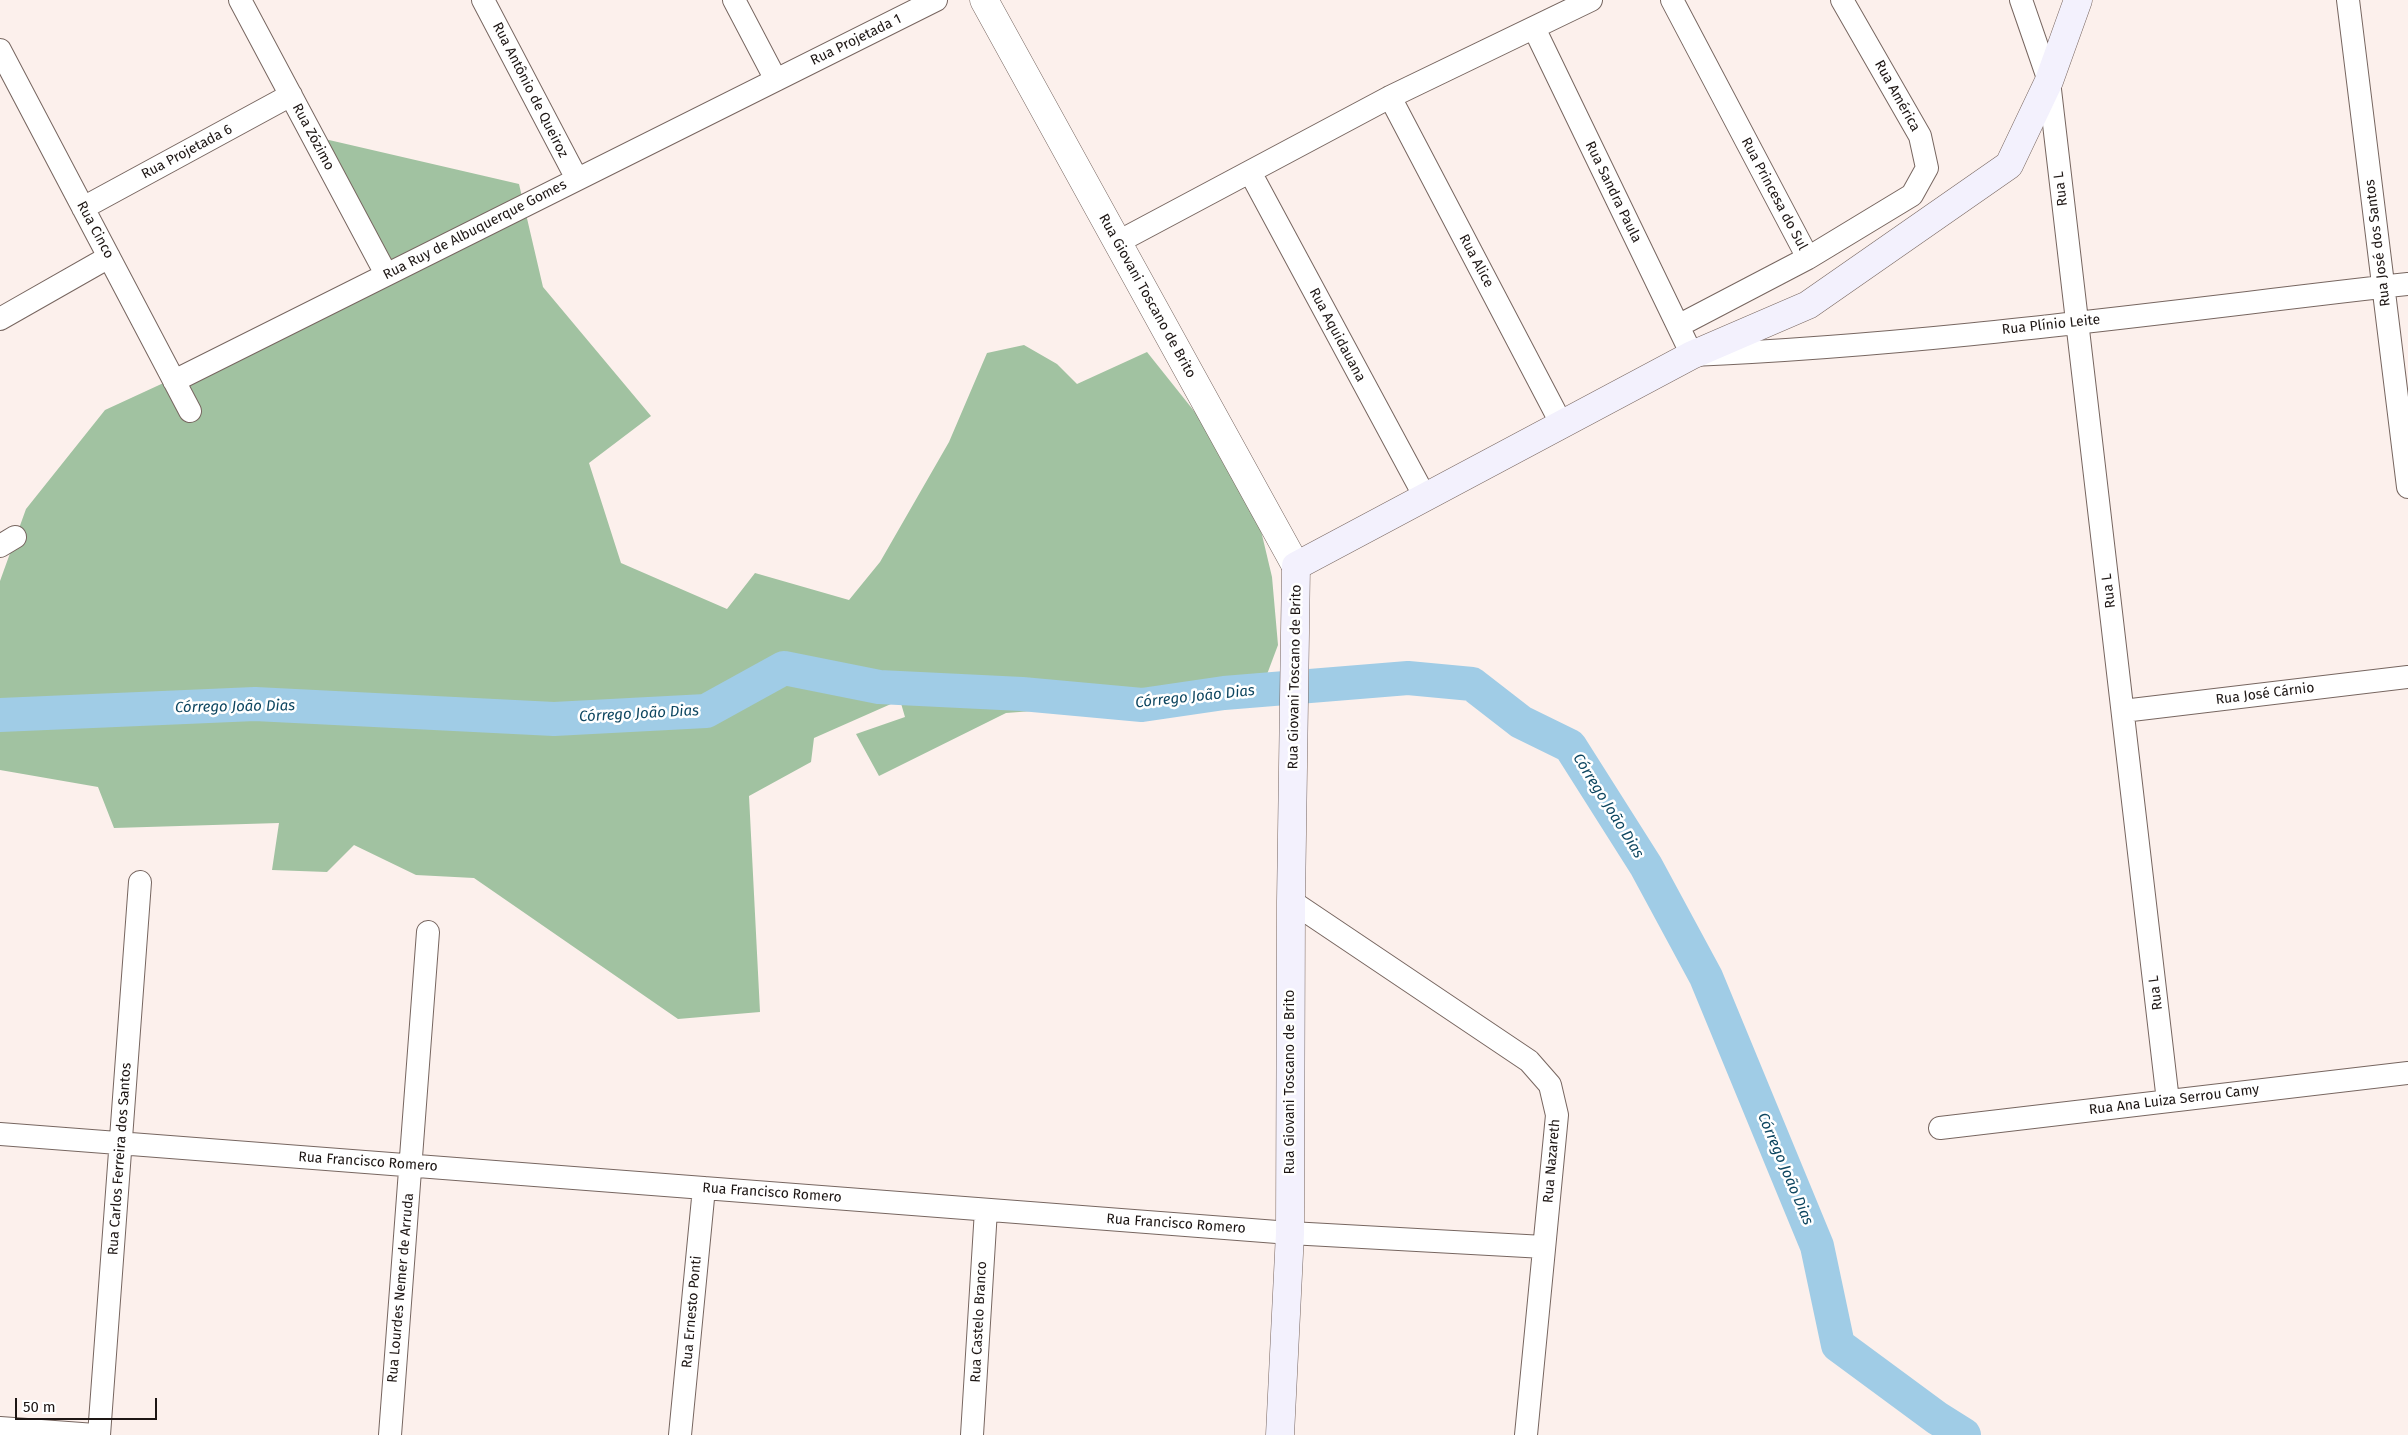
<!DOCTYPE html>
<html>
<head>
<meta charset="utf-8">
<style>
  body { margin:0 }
  #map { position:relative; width:2408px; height:1435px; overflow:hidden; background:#fcf0ec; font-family:"Fira Sans",sans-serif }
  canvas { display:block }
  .scale { position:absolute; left:15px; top:1398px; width:142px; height:22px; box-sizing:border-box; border:2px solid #1d1614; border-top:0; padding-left:6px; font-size:15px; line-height:18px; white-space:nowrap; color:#1d1614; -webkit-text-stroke:4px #fff; paint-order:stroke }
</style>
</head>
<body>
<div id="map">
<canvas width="2408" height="1435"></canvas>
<div class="scale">50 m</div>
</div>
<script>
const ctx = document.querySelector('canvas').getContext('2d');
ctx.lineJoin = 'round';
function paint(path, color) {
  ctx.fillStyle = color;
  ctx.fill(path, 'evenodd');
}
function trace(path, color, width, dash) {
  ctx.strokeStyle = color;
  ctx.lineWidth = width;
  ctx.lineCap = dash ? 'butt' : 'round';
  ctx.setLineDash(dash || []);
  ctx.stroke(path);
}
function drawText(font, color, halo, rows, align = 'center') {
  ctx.font = font + ' "Fira Sans",sans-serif';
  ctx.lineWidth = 5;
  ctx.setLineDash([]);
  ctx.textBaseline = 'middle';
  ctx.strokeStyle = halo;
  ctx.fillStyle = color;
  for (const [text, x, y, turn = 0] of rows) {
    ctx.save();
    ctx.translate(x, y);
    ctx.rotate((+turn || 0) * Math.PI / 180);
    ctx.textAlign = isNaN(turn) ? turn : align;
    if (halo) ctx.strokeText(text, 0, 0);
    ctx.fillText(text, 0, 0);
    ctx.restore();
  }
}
paint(new Path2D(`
  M316,137L519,184L543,287L651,416L589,463L621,563L727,609L755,573L849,600L880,562L949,442L987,353L1024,345L1057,364L1077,384L1147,352L1249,480L1272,577L1278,645L1260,693L1230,704L1173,713L1072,708L1006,713L879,776L856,734L905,717L900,700L814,738L811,762L749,796L760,1012L678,1019L474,878L416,875L354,845L327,872L272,870L279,823L114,828L98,787L0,770V581L26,509L105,410L248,344L386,275Z`), '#a1c2a1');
trace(new Path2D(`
  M0,715L255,704L554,719L706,711L784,668L879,687L1022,694L1142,705L1224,693L1408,678L1472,684L1521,722L1570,746L1646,866L1706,977L1817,1246L1838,1345L1937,1418L1964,1435`), '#a0cce6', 34);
const minor = new Path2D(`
  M240,0L386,274
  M483,0L577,179
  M734,0L776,80
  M1672,0L1808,258L1678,326
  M2021,0L2049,81L2168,1101
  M2348,0L2408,487
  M1534,28L1692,355C1932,345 2170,311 2408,284
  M0,50L190,411
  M1390,97L1562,425
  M1250,172L1425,497
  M83,208L291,95
  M1118,242L1390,97L1591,0
  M1808,258L1912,195L1927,168L1920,136L1842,0
  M0,319L109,257
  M174,381L936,0
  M0,546L15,537
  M2123,711L2408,677
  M1291,901L1529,1061L1550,1085L1557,1115L1526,1435
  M1940,1128L2408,1073
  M0,1134L1290,1233L1544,1247
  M0,1428L95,1435
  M99,1435L140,882
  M390,1435L428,932
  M680,1435L704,1188
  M972,1435L986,1210`);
const tertiary = new Path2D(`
  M984,0L1296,566`);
const secondary = new Path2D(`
  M1280,1435L1290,1233L1291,901L1296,566L1692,355L1808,305L2009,165L2049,81L2078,0`);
trace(minor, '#776660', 24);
trace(tertiary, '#776660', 29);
trace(secondary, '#776660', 29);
trace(minor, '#fff', 22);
trace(tertiary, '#fff', 28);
trace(secondary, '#f3f1fd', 28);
drawText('14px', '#1d1614', '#fff', [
  ["Rua Projetada 1",856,40,-26],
  ["Rua Antônio de Queiroz",530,90,63],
  ["Rua América",1897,96,61],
  ["Rua Zózimo",313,137,62],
  ["Rua Projetada 6",187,152,-28],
  ["Rua L",2061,189,-97],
  ["Rua Sandra Paula",1613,192,64],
  ["Rua Princesa do Sul",1774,194,62],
  ["Rua Cinco",95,230,62],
  ["Rua Ruy de Albuquerque Gomes",475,230,-27],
  ["Rua José dos Santos",2378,243,-97],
  ["Rua Alice",1476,261,62],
  ["Rua Giovani Toscano de Brito",1147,296,61],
  ["Rua Plínio Leite",2051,325,-6],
  ["Rua Aquidauana",1337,335,62],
  ["Rua L",2109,591,-97],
  ["Rua Giovani Toscano de Brito",1295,677,-89],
  ["Rua José Cárnio",2265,694,-7],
  ["Rua L",2156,993,-97],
  ["Rua Giovani Toscano de Brito",1290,1082,-90],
  ["Rua Ana Luiza Serrou Camy",2174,1100,-7],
  ["Rua Carlos Ferreira dos Santos",120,1159,-86],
  ["Rua Nazareth",1552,1161,-85],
  ["Rua Francisco Romero",368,1162,4],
  ["Rua Francisco Romero",772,1193,4],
  ["Rua Francisco Romero",1176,1224,4],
  ["Rua Lourdes Nemer de Arruda",401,1288,-85],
  ["Rua Ernesto Ponti",692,1312,-85],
  ["Rua Castelo Branco",979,1322,-87]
]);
drawText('italic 15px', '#0d4660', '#fff', [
  ["Córrego João Dias",1195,697,-6],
  ["Córrego João Dias",235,707,-1],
  ["Córrego João Dias",639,714,-3],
  ["Córrego João Dias",1608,806,58],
  ["Córrego João Dias",1785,1169,67]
]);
</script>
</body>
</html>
